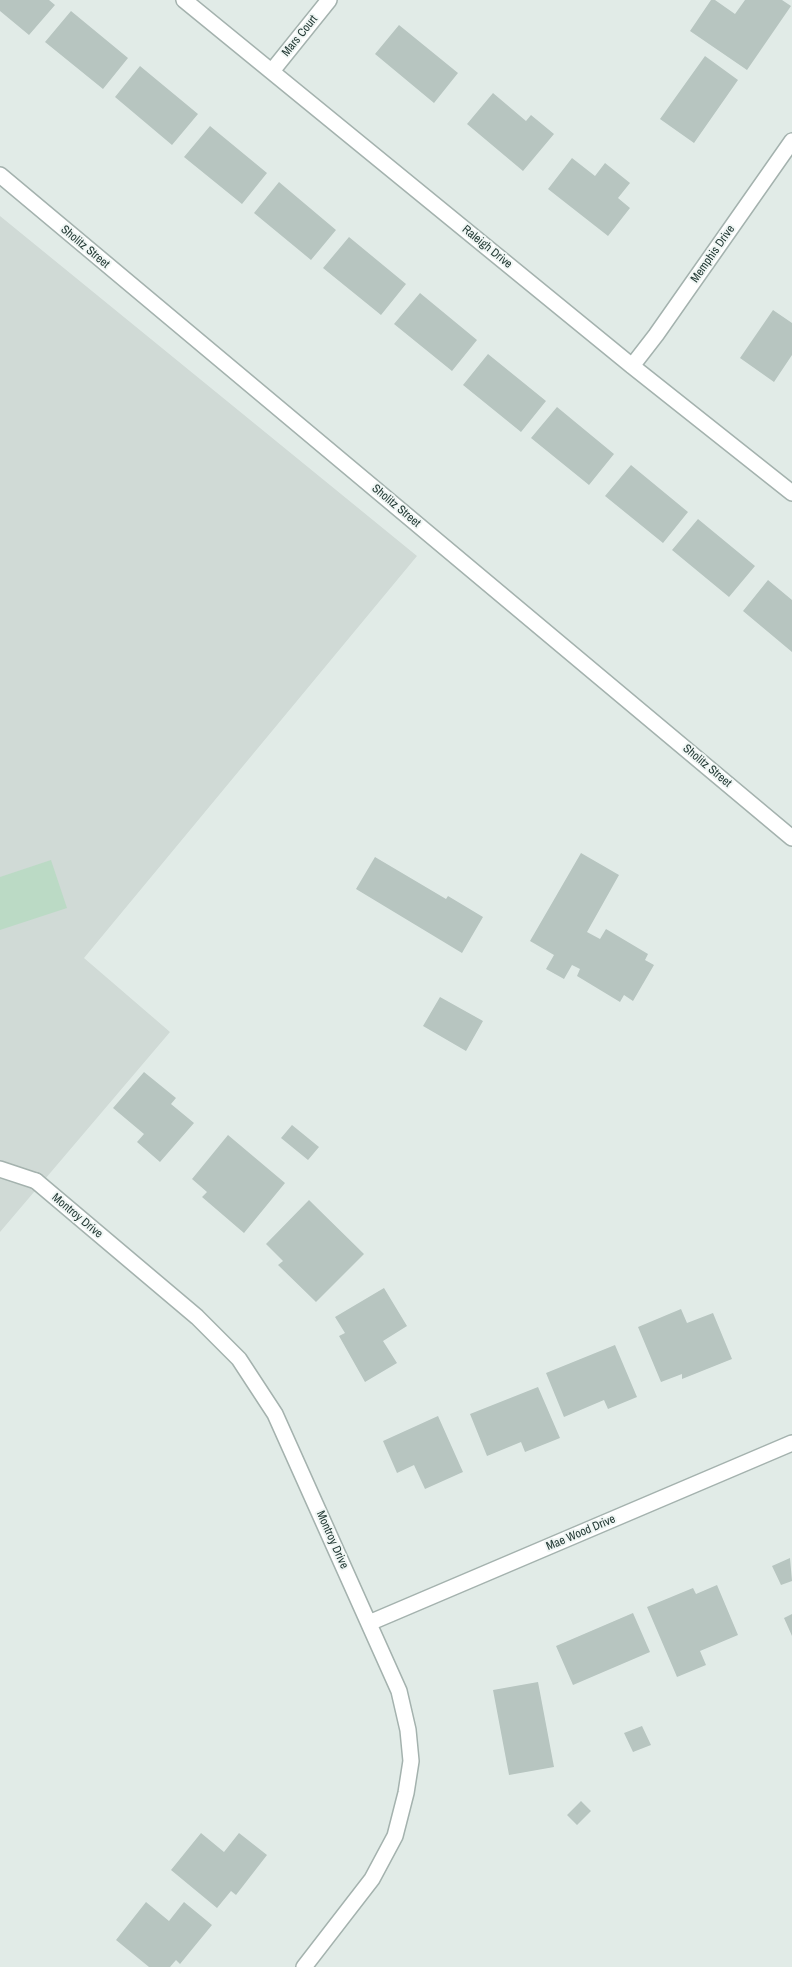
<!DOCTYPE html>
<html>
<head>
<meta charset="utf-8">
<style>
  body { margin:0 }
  canvas { display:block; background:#e1ebe7 }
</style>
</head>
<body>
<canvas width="792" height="1967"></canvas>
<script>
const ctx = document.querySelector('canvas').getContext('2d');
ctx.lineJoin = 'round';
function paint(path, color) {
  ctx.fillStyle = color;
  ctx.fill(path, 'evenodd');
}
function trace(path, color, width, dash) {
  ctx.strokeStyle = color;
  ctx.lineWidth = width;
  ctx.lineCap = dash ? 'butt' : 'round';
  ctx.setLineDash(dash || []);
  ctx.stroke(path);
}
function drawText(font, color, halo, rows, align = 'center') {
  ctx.font = font + ' "Archivo Narrow",sans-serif';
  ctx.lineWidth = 4;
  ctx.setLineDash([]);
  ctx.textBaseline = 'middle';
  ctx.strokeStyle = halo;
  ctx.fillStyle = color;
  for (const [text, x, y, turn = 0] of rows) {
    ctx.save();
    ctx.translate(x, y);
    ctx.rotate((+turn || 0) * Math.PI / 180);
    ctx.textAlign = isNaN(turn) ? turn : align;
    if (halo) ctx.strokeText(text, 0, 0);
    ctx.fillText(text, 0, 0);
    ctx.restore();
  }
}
paint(new Path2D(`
  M0,216L417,556L84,958L170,1032L0,1232Z`), '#d0dad6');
paint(new Path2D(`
  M51,860L67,908L0,930V877Z`), '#bbdac5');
paint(new Path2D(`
  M0,0H49L55,5L29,35L0,11Z
  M711,0H715L735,14L745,0H782L791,6L747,70L690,31Z
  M71,11L128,58L103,89L45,42Z
  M399,25L458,73L434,103L375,54Z
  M705,56L738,80L694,143L660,119Z
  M140,66L198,114L172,145L115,97Z
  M493,93L526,121L531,115L554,134L523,171L467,124Z
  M210,126L267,173L242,204L184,157Z
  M572,158L595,176L605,163L630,183L618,198L630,208L608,236L548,189Z
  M279,182L336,230L311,260L254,213Z
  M349,237L406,284L381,315L323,268Z
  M420,293L477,340L452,371L394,324Z
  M773,310L792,323V355L774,382L740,358Z
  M488,354L546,401L521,432L463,385Z
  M557,407L614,454L589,485L531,438Z
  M631,465L688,512L663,543L605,496Z
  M698,519L755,566L729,597L672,550Z
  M768,580L792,600V652L743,611Z
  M581,853L619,875L587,932L600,939L606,929L648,954L645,960L654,965L633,1001L624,995L620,1002L577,976L580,969L572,965L564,979L546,969L554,955L530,941Z
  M375,857L446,899L448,896L483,917L462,953L356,889Z
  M440,997L483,1021L466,1051L423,1026Z
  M144,1072L176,1098L171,1104L194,1123L160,1162L137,1142L144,1134L113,1108Z
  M292,1125L319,1147L308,1160L281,1138Z
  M228,1135L285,1183L244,1233L202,1197L207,1192L192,1179Z
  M309,1200L364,1254L316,1302L278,1265L283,1261L266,1244Z
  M384,1288L407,1326L383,1341L397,1363L365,1382L339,1336L345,1333L335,1317Z
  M681,1309L687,1323L713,1313L732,1359L682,1379V1374L661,1382L638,1327Z
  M615,1345L637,1397L608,1409L604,1400L564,1417L546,1373Z
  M538,1387L560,1438L525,1452L521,1442L487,1456L470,1414Z
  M438,1416L463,1472L425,1489L414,1465L397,1473L383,1441Z
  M790,1558L792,1581L781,1585L772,1566Z
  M717,1585L738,1635L700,1651L706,1665L677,1677L647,1607L693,1588L696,1594Z
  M633,1613L650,1652L573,1685L556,1646Z
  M792,1614V1636L784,1618Z
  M538,1682L554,1767L509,1775L493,1690Z
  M642,1726L651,1745L633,1752L624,1733Z
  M581,1801L591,1811L577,1825L567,1815Z
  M201,1833L224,1852L239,1833L267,1855L236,1895L231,1891L217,1908L171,1870Z
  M146,1902L169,1921L184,1902L212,1925L180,1964L176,1960L170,1967H149L116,1940Z`), '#b7c5c0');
const lane = new Path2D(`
  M0,175L792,838
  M0,1169L36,1181`);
const street = new Path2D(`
  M184,0L632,366L792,493
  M272,71L329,0
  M632,366L656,335L792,141
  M36,1181L197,1317L239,1359L275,1414L399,1691L408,1730L411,1761L406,1793L395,1836L372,1879L304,1967
  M369,1623L792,1443`);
trace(lane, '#a4b2ae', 18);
trace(street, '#a4b2ae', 18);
trace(lane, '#fff', 15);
trace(street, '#fff', 15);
drawText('12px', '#233a35', '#f1f7f5', [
  ["Mars Court",300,36,-51],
  ["Sholitz Street",85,247,40],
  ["Raleigh Drive",487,247,39],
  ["Memphis Drive",713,254,-55],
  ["Sholitz Street",396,506,40],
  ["Sholitz Street",707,766,40],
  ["Montroy Drive",77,1216,40],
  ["Mae Wood Drive",581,1533,-23],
  ["Montroy Drive",332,1540,66]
]);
</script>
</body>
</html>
